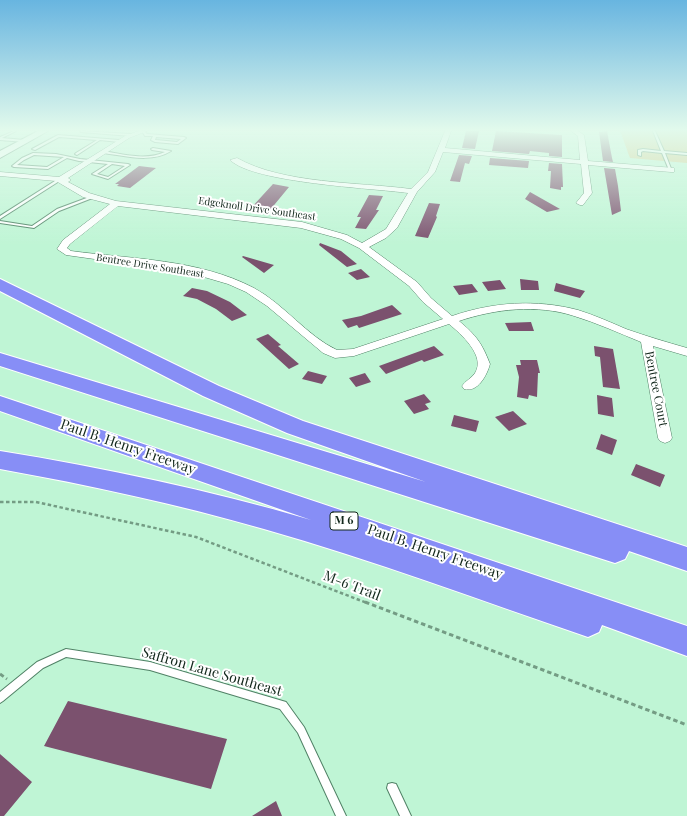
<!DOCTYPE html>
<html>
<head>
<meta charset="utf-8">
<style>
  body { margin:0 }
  canvas { display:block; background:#bff5d5 }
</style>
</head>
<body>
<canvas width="687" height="816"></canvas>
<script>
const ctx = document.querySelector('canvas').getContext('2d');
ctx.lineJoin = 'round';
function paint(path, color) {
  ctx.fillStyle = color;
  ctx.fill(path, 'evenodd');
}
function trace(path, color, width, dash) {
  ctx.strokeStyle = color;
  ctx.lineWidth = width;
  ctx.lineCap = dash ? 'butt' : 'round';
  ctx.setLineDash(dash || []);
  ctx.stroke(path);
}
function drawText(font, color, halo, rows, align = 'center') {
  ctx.font = font + ' "Playfair Display",serif';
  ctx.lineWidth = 4;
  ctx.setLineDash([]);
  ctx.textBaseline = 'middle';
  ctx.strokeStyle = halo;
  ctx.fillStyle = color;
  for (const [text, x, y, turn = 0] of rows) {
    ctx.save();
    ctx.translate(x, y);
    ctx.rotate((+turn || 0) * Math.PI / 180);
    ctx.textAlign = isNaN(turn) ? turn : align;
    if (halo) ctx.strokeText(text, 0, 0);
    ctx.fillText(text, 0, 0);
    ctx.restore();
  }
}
paint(new Path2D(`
  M620,131H687V163L630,158Z`), '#d6c989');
paint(new Path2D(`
  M466,131H479L475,149L462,148Z
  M496,131L562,135V157L549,156V153L530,151L529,154L492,151Z
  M607,131L612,158L613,162L603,161L599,132Z
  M459,155L472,156L469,164L465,163L460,182L450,181Z
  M490,158L529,161L528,168L489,165Z
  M549,163L562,164L563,187H561V190L550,188L551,171H548Z
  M139,166L156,168L130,188L117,186L119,184H115Z
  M604,168L615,169L618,186L621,211L612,215Z
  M273,184L289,187L270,210L251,208Z
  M530,192L560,209L547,212L525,199Z
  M369,195L383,196L376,210H379L366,229L355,228L361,217H357Z
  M429,203L440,204L436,216L437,217L428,238L415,236Z
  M320,243L341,251L357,264L347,267L319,245Z
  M243,256L274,265L264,273L242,257Z
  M361,269L370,277L357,280L348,273Z
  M520,279L538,281L539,290H521Z
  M500,280L506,289L488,291L482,282Z
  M556,283L585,291L580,298L554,291Z
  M472,284L478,292L459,295L453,286Z
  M192,288L207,291L230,302L247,315L232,321L216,309L197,299L183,296Z
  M392,305L402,314L359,328L357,325L348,328L342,320L361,316Z
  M531,322L534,331H509L505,323Z
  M268,334L281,345L278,346L299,364L289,369L256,339Z
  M434,346L444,355L424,362L422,360L386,374L379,366Z
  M594,346L613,349L620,389L603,387L600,357L595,356Z
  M520,360H537L540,373H538L537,397L529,395L528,399L517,397L519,377L516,365H521Z
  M308,371L327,376L322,384L302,379Z
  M365,373L371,382L356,387L349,378Z
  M424,394L431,402L425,404L429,409L414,414L404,401Z
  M597,395L612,398L614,417L598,414Z
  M513,411L527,424L509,431L495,417Z
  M454,415L479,421L476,432L451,426Z
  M601,434L617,440L612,455L596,449Z
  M636,464L665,475L660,487L631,475Z
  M68,701L227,739L211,789L44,746Z
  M0,754L32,782L4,816H0Z
  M276,801L282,816H252Z`), '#7b516e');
const lane = new Path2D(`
  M14,131H16L2,138L24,140L25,142L0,140V137Z
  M80,131L131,134L132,135L131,136L81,132Z
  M142,131H144L147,134L184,137L186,138L178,144L155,142L151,140L153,136H145ZM156,137L181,139L177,142L156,140H155Z
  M653,131H655L664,151L687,153V155L665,153L672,171L669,170L662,153L643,151L641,152V156L638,155V150L643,149L661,151Z
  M58,135L119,140L121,141L119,142L100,140L77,155L75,154L76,153L97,140L59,137L35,150L32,149Z
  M153,148L171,151C155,161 135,158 117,155C112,154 106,154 101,152L103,151C123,154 146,161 165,152L152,150L151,149Z
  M33,153L56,154L80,159L128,164L130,165L108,179L92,174L108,164L79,161L67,158L48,169L14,167L12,166L22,158ZM34,155L64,157L47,167L17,165L24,160ZM112,164L125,166L108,177L97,174Z
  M58,179L61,180L0,219V216Z
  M92,196L95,197L59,211L34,228L0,223V221L32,226L57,209Z
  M66,649L150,662L286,702L304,727L346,816H336L298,733L280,709L150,670L66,657L43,668L3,701L0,703V692L37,662Z
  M392,783L396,784L411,816H400L387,788L388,784Z`);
const street = new Path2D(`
  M139,131H147L129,138L68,178L71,180L68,182L89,193L116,201L302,222L347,235L362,243L386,229L408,193C371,188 254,183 230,160L237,158C283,184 358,182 411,189L428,172L445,131H451L445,148L580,160L578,136L571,131H578L584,135L588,161L674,168V172H671L588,165L592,193L583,205H580L576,203L584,193L581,164L443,152L435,172L417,192L397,228L386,238L369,247L417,282L431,298L452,316C493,302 536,299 578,310C594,315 610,322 626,329C646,336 666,342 687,348V356L653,346L672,438L670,441L665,443L660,441L658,438L641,342C619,333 597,323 574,316C537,304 495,309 459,321C476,335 482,343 490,364C487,375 478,393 464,389L462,386C465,381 472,378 475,373C486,356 461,334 449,324L354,356L335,358L323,353L267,306L246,292L228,284L187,272L66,255L57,249L63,240L110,204L83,197L56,181L0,176V172L59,177L125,136ZM118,206L301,228L341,239L359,248L409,286L423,302L443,319L353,349L337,350C307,336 284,304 254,288C199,259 131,259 71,251L67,248L70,244Z`);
const secondary = new Path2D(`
  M38,131H48L0,158V151Z`);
const highway = new Path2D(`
  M0,279L219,386L303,421L687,547V571L629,551L625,559L615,563L0,366V353L426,482L287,433L203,396L0,291Z
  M0,396L687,626V656L602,625L599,632L588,637C480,600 373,560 264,529C177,504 89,485 0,469V451C105,468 209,490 311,520L0,411Z`);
trace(lane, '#508266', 2);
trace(street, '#508266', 1);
trace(secondary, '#508266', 2);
trace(highway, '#fff', 2);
trace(new Path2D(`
  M0,502H36L196,537L367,603`), '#749c84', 2.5, [3.5, 2.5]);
trace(new Path2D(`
  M365,602L687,725
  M0,674L7,679`), '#749c84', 3, [4.5, 3]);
paint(lane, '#fff');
paint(street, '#fff');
paint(secondary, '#fff');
paint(highway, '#878ef6');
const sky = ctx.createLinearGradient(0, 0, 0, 245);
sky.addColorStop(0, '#68b5e0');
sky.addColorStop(0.53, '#e2faec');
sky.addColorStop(1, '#e2faec00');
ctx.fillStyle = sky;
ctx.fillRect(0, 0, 687, 245);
drawText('10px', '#12271b', '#fff', [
  ["Edgeknoll Drive Southeast",257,209,8],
  ["Bentree Drive Southeast",150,266,9]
]);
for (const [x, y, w] of [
  [344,521,28]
]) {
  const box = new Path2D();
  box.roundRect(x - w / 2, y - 9, w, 18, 3);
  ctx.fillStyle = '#fff';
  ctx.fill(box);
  trace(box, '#12271b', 1);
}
drawText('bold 11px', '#12271b', null, [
  ["M 6",344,521]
]);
drawText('12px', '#12271b', '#fff', [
  ["Bentree Court",656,389,79]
]);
drawText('14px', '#12271b', '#fff', [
  ["Paul B. Henry Freeway",128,447,19],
  ["Paul B. Henry Freeway",435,552,19],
  ["M-6 Trail",352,586,21],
  ["Saffron Lane Southeast",212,672,16]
]);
</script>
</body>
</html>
